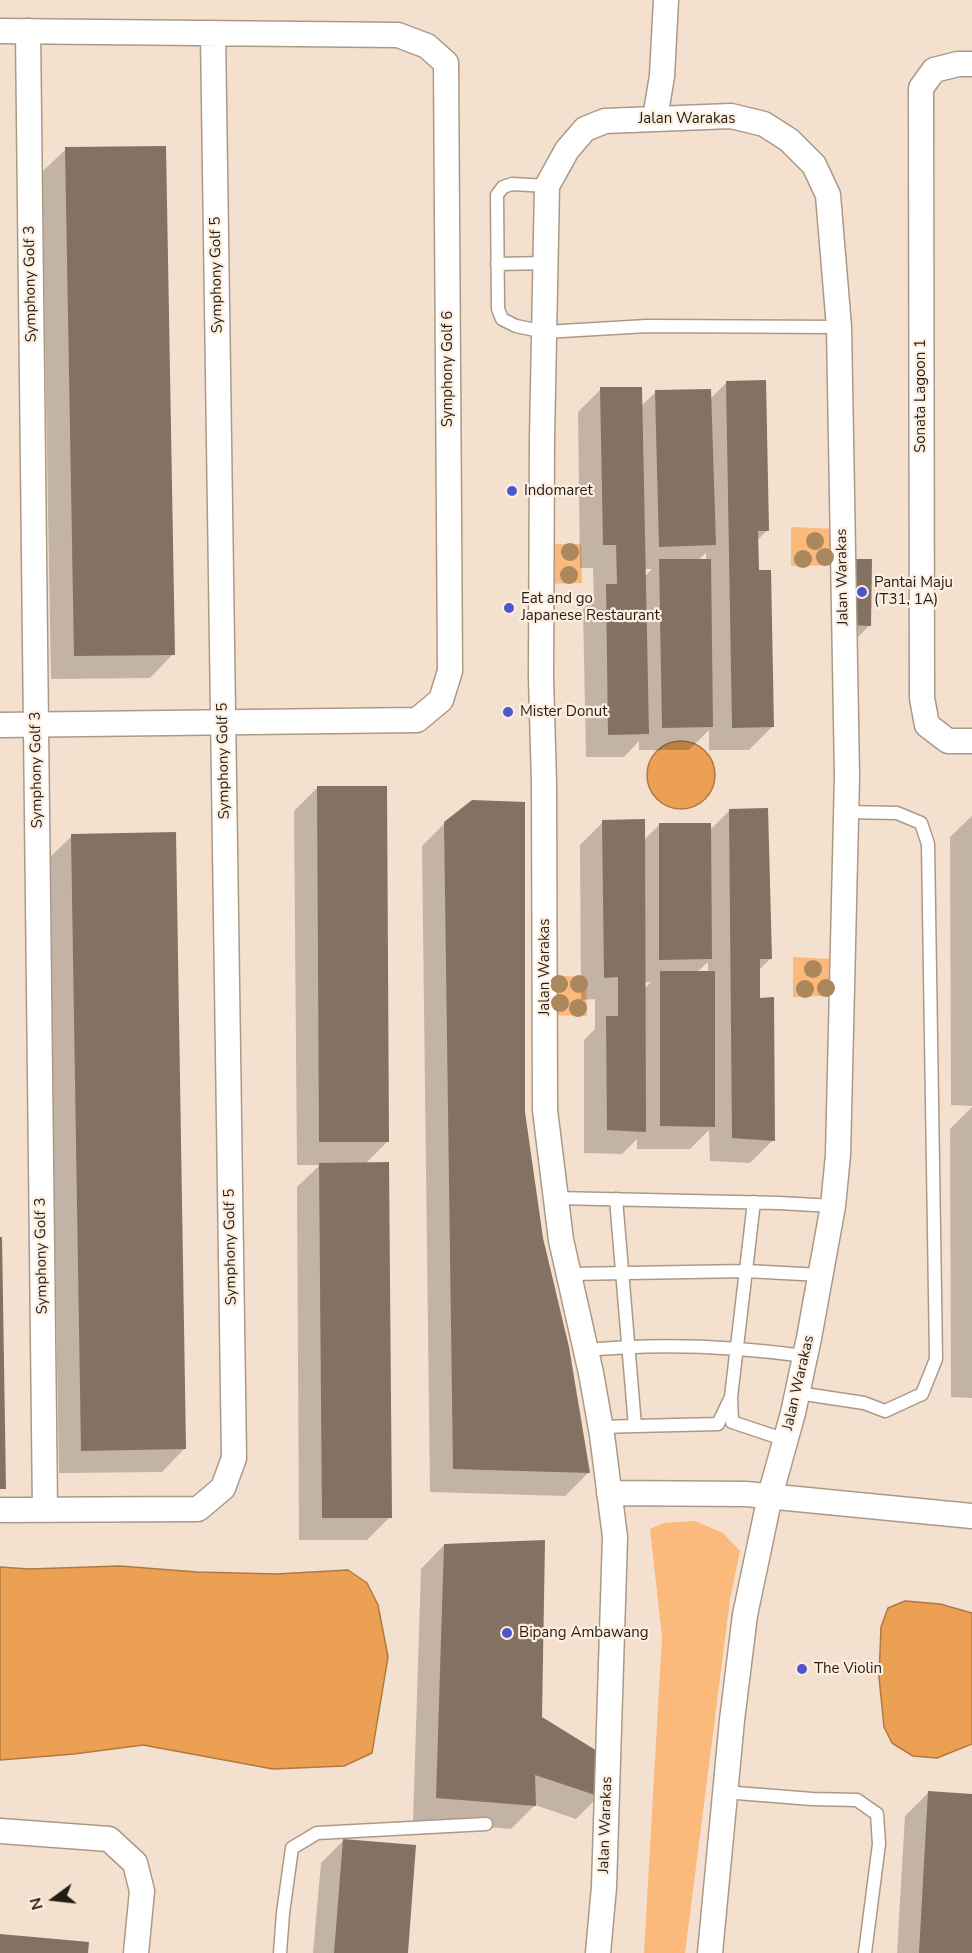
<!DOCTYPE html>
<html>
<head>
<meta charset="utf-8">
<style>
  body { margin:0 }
  #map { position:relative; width:972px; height:1953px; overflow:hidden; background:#f4e0ce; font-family:"Nunito Sans",sans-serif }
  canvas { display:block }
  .north { position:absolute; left:24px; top:1869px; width:60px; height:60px; -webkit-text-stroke:4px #feeee0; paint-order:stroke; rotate:255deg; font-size:16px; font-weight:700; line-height:24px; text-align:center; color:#241d16 }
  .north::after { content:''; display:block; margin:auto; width:21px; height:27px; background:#241d16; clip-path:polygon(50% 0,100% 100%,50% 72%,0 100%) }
</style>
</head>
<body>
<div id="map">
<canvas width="972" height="1953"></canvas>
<div class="north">N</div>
</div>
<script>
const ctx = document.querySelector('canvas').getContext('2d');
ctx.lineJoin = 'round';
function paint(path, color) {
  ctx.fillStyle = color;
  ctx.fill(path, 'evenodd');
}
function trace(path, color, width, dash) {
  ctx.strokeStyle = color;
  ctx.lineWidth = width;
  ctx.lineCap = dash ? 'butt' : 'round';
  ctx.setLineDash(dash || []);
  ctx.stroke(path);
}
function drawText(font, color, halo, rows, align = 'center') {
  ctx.font = font + ' "Nunito Sans",sans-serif';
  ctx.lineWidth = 4.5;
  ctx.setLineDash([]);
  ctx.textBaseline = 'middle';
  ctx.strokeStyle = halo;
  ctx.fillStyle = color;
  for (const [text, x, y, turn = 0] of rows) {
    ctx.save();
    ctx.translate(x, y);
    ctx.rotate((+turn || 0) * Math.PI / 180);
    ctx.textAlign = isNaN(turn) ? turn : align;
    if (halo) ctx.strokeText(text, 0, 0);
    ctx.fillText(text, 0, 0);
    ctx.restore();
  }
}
paint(new Path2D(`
  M791,527L835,529V565L791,566Z
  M542,544H581L582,583L542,584Z
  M793,957L831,959L830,996L793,997Z
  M545,975L586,977L587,1016L545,1015Z
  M695,1521L723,1533L740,1551L730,1600L685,1953H644L662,1637L650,1529L664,1523Z`), '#fbb97c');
const water = new Path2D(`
  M647 775a34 34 0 1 1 68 0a34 34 0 1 1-68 0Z
  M120,1566L197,1572L276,1574L348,1570L367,1583L378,1605L388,1657L372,1753L344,1766L273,1769L143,1745L74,1754L0,1760V1567L29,1569Z
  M905,1601L940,1604L972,1613V1744L937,1758L913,1756L892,1743L884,1727L879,1677L881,1627L888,1608Z`);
paint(water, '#eca054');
trace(water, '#b07941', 1.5);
paint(new Path2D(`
  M66,149L173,654L150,678L51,679L42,172Z
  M727,382L767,530L757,541V571L772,727L749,750H709V730L689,750H639V741L624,757H586L583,609L594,598L593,568H580L578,412L601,389L641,406L656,392L710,399ZM706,553V560H698ZM644,569H652L644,577Z
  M840,572L870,625L857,638L840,637Z
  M317,788L388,1141L365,1164L390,1517L367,1540H299L297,1187L320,1165H297L294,811Z
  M730,810L770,959L759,970V999L773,1140L750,1163L710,1161L709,1130L690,1149H637V1139L622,1154L584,1153V1040L595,1029V999L581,1000L580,845L603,822L643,841L659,825L710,830ZM708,962V973H696ZM644,982H651L644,989Z
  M972,816V1106L951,1105L950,837Z
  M445,823L523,1112L542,1239L589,1472L565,1496L430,1492L422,846Z
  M72,836L185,1448L162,1472L59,1473L48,859Z
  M972,1107V1398L951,1397L950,1129Z
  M444,1545L540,1718L599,1796L576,1819L535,1805L511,1829L413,1821L421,1569Z
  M928,1793L972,1795V1953H897L905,1816Z
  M344,1840L406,1953H313L321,1863Z`), '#0003');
paint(new Path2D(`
  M166,146L175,655L74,656L65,147Z
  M766,380L769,531H758L759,570H771L774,727L732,728L726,381Z
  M600,387H642L649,734L608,735L606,584H617L616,545H603Z
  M711,389L716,545L659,547L655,390Z
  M659,559H711L713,727L662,728Z
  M852,559H872L871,626L851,625Z
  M317,786H387L389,1142H319Z
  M472,800L525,802V1112L543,1238L569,1347L590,1473L453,1469L444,822Z
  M768,808L772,959H760V998L774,997L775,1141L732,1138L729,809Z
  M645,819L646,1132L607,1130L606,1016H618V977L604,978L602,820Z
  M659,823H711L712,959L659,960Z
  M176,832L186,1449L81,1451L71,834Z
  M660,971H715V1127L660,1126Z
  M389,1162L392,1518H322L319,1163Z
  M0,1237H2L6,1489H0Z
  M545,1540L542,1717L602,1754L601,1797L535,1775L536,1806L436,1798L444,1544Z
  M928,1791L972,1794V1953H919Z
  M343,1839L416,1845L408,1953H334Z
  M0,1934L89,1942L88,1953H0Z`), '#837162');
const lane = new Path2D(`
  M547,186L512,184L503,187L497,195L498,309L502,319L516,326L545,332L647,326L839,327
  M497,264L545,263
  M556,1198L779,1203L833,1206
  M616,1199L635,1426L718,1424L731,1397
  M754,1202L731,1397L732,1422L786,1440
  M569,1274L746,1271L821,1275
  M586,1350C658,1343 733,1346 805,1356
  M798,1393L864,1403L885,1411L922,1394L936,1359L928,844L921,823L897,813L846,812
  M601,1427L635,1426
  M724,1792L812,1799L857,1800L877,1814L879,1844L865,1953
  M280,1953L283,1913L292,1848L317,1833L486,1824`);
const street = new Path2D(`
  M0,31L398,35L427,46L446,63L450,671L441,700L417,720L0,725
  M28,31L45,1509
  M972,64H958L934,70L921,88L922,698L927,725L948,741H972
  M655,118L662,76L666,0
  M609,1493L746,1494L972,1516
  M0,1510L198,1509L223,1488L234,1458L213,33
  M0,1831L109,1839L135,1863L142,1891L136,1953
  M598,1953L604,1887L615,1537L602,1435L591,1373L561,1240L545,1110L544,783L541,678L542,438L547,186L567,150L585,129L605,121L731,116L764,124L789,140L814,165L828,195L839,327L847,776L838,1155L833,1206L809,1338L793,1413L770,1496L745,1615L732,1720L710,1953`);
trace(lane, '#ab9988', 15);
trace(street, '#ab9988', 27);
trace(lane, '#fff', 12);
trace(street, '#fff', 24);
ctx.fillStyle = '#ab875d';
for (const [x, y] of [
  [815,541],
  [570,552],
  [825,557],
  [803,559],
  [569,575],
  [813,969],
  [559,984],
  [579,984],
  [826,988],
  [805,989],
  [560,1003],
  [578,1008]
]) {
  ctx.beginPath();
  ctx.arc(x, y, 9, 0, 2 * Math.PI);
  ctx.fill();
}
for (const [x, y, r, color] of [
  [512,491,6,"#4b57cd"],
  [862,592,6,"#4b57cd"],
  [509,608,6,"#4b57cd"],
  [508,712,6,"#4b57cd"],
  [507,1633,6,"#4b57cd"],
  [802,1669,6,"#4b57cd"]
]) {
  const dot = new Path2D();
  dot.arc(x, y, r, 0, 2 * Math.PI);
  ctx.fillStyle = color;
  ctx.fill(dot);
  trace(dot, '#feeee0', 2);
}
drawText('15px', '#241d16', '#feeee0', [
  ["Jalan Warakas",687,119],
  ["Symphony Golf 5",217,275,-91],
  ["Symphony Golf 3",31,284,-91],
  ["Symphony Golf 6",448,369,-90],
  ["Sonata Lagoon 1",921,396,-90],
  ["Jalan Warakas",843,577,-91],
  ["Symphony Golf 5",224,761,-91],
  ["Symphony Golf 3",37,770,-91],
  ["Jalan Warakas",545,967,-90],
  ["Symphony Golf 5",231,1247,-91],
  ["Symphony Golf 3",42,1256,-91],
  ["Jalan Warakas",799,1383,-77],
  ["Jalan Warakas",606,1825,-88]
]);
drawText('15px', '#241d16', '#feeee0', [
  ["Indomaret",524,491],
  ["Pantai Maju",874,583],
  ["(T31, 1A)",874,600],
  ["Eat and go",521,599],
  ["Japanese Restaurant",521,616],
  ["Mister Donut",520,712],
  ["Bipang Ambawang",519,1633],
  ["The Violin",814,1669]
], 'left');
</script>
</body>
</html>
